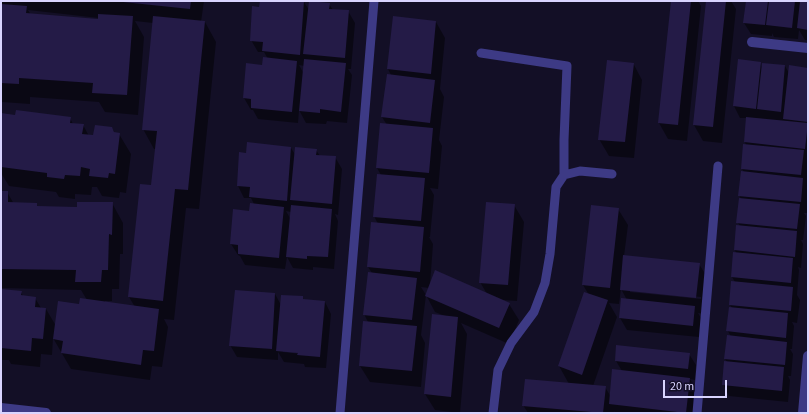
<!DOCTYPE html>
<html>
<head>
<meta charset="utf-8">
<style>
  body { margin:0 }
  #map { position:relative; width:809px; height:414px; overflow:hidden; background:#130f26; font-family:"Source Sans 3",sans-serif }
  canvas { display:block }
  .frame { position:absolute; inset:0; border:2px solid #d9d4ff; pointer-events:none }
  .scale { position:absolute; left:663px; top:380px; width:64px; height:18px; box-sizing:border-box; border:2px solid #d9d4ff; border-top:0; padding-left:5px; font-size:12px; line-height:14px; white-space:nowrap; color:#d9d4ff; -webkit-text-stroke:3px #130f26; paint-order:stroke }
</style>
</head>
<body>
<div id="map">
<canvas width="809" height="414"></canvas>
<div class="frame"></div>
<div class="scale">20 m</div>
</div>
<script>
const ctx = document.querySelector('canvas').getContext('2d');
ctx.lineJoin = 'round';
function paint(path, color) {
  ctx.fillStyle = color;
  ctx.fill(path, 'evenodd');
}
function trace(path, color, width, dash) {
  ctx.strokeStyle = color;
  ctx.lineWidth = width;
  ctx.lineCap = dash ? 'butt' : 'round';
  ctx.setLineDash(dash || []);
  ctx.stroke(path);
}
paint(new Path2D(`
  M1,1H204L201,22H205L216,42L199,209L186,208L174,320L164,319L168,327L162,367L152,366L150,380L71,369L53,338L52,355L41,354L40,367L11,364L9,360H1V290L21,292L23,296L35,298L41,308L46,309L56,326L87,300L81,290L1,288V192H7L14,204H36L38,207L78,208L112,203L123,223V254H120L119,289H112V301H105V303L135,307L129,297L152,187L156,149H154L143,129L153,23L135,21L144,37L138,115L105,112L99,102L30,97V104L2,102ZM28,10L99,18V20L31,15Z
  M261,1L304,2L309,10L329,4L333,10L348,11L355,23L351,69H348L352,75L347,123L327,121L326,124L306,123L299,110L298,123L258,119L253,110H251L244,98L268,59L264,52H258L251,40L260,8ZM299,65L305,66L304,74Z
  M672,1H698L701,6L687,141L668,139L659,123Z
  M707,1H731L736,9L722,143L703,141L694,125Z
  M747,1H808V40H805L799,30L798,39L774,37L772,33V36L751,34L744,23Z
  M436,22L445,38L440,89L444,97L439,140L442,146L438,189L430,188L434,195L430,237H429L433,244L430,285L487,294L480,282L514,205L524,222L517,301L502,300L509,304L519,320L509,344L461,323L467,334L460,413L435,410L425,394L445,316L435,312L426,295L421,335L425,343L421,387L370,382L360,366L368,322L364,314L372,273L368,267L378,224L374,216L381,175L377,168L387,125L382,117L391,75L388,69ZM421,287L429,288L426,295Z
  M633,63L642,80L634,158L609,156L599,139Z
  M760,63L762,67L785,66L789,73L808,69V178L807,186L808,188V202L807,213H804L806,216L803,240H801L803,244L801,268L798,267L799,270L797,295L800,300L797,323L792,322L794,326L792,349H790L793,354L791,376H788L790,380L788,402L729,396L723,384L727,362L725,359L731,337L728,331L732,308L730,305L735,282L732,277L736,253L735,250L740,226L738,223L741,199L739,195L744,172L742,169L746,145L745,142L747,118H740L734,106Z
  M1,112L3,115L70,118L73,124L83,125L89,136H94L112,128L115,133L119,134L131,154L126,193L120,192L119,198L102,196L97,187H92L91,195L75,194V199L59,197L56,192L9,186L1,173V174Z
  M291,148L296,156L316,150L320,156L335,157L342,169L338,215L335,214L338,221L334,269L313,267V270L293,268L287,257L285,269L245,265L240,256L238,255L231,244L254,204L251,198H244L238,186L240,153L247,154ZM286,211L291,212V220Z
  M592,206L618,209L628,225L624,256L699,264L709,280L705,314L698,313L701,318L699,337L627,330L620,318L627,300L621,289L619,304L609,303L617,317L593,386L605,387L611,397L622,371L616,361L689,354L696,365L695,380L690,379L699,395L697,413H615L614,411V413H528L523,405L569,384L559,366L589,295L583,285ZM630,290L701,297V299L630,292Z
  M275,294L281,305L302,297L304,300L325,302L331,314L326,368L305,367L304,364L284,362L278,352V360L237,357L230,345ZM283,350L303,352L302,354L283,352Z`), '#0007');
paint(new Path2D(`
  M123,1H191L190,9L123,2Z
  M260,1H304L300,55L262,51L263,42L250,41L252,6L259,7Z
  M309,1L330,3L329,9L349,10L345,58L303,54Z
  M671,1H691L678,125L658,123Z
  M706,1H726L713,127L693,125Z
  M746,1H768L765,25L743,23Z
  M769,1H795L792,28L766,25Z
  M800,1H808V30L797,28Z
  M1,4L27,6L26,13L98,19V14L133,16L127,95L92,93L93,83L19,78V84L1,83Z
  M153,16L205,21L188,190L175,189L163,301L128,297L140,184L151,185L157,131L142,130Z
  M393,16L436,21L431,74L387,69Z
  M263,57L297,61L292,112L251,108V99L243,98L246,63L262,65Z
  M304,59L346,63L341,112L320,109V113L299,111Z
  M738,59L761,62L756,109L733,106Z
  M607,60L634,63L625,142L598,140Z
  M762,63L785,65L781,112L757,109Z
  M789,65L808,68V122L783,119Z
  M387,74L435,80L430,123L381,117Z
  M16,110L71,117L70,123L84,124L82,134L93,135L95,125L112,127L114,132L120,133L115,174L109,173L108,178L89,176L90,169L81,167L80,176L65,175L64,179L47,177V173L1,167V113L15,115Z
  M746,117L808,123L805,149L744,142Z
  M380,123L433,128L429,173L376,168Z
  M247,142L291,147L287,201L249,197L250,187L237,186L239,152L246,153Z
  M743,144L804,150L801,175L741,169Z
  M295,147L317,149L316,155L336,156L332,204L290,200Z
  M741,171L803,178L801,202L738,196Z
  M377,174L425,178L421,221L373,217Z
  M1,191H8V202L37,203V206L77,207V202H113L112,235L109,234L108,270H102L101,282H75L76,270L1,269Z
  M739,198L800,204L797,229L736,223Z
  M486,202L515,204L508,285L479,283Z
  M250,203L284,207L279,258L238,254V245L230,244L233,209L249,211Z
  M291,205L332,209L328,257L307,256V259L286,257Z
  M591,205L619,208L610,288L582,285Z
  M371,222L424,227L420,272L367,267Z
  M736,225L797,231L795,257L734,250Z
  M733,252L793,258L791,283L731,277Z
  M623,255L700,263L696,298L620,290Z
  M435,270L510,303L499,328L425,296Z
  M368,272L417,278L412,320L363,315Z
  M731,281L793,287L791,311L729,305Z
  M1,289L22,291L21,295L36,297L35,307L46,308L43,339L32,338L31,351L1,348Z
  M235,290L275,293L272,349L229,346Z
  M584,292L608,300L582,375L558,366Z
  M281,295L303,296V299L325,301L320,357L297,355L298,353L276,351Z
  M80,298L159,309L154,351L143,350L141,365L61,353L63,341L53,339L58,301L79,304Z
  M621,298L695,306L693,326L619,318Z
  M729,307L788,313L786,338L726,331Z
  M432,314L458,317L451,397L424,394Z
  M363,321L417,326L412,371L359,366Z
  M727,335L787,342L785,365L724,359Z
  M616,345L690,353L688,369L615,361Z
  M724,361L784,367L782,391L722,385Z
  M612,369L690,378L686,413L609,404Z
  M525,379L606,386L603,413L522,406Z`), '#241b47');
trace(new Path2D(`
  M481,53L567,66L564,140V175
  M340,413L374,1
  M493,413L498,370L511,343L534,312L545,283L550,254L556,187L564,175L580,171L612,174
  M697,413L718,166`), '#3d3a85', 9);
trace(new Path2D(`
  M752,42L808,48
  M1,408L46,413
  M803,413L808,356`), '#3d3a85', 10);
</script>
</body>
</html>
